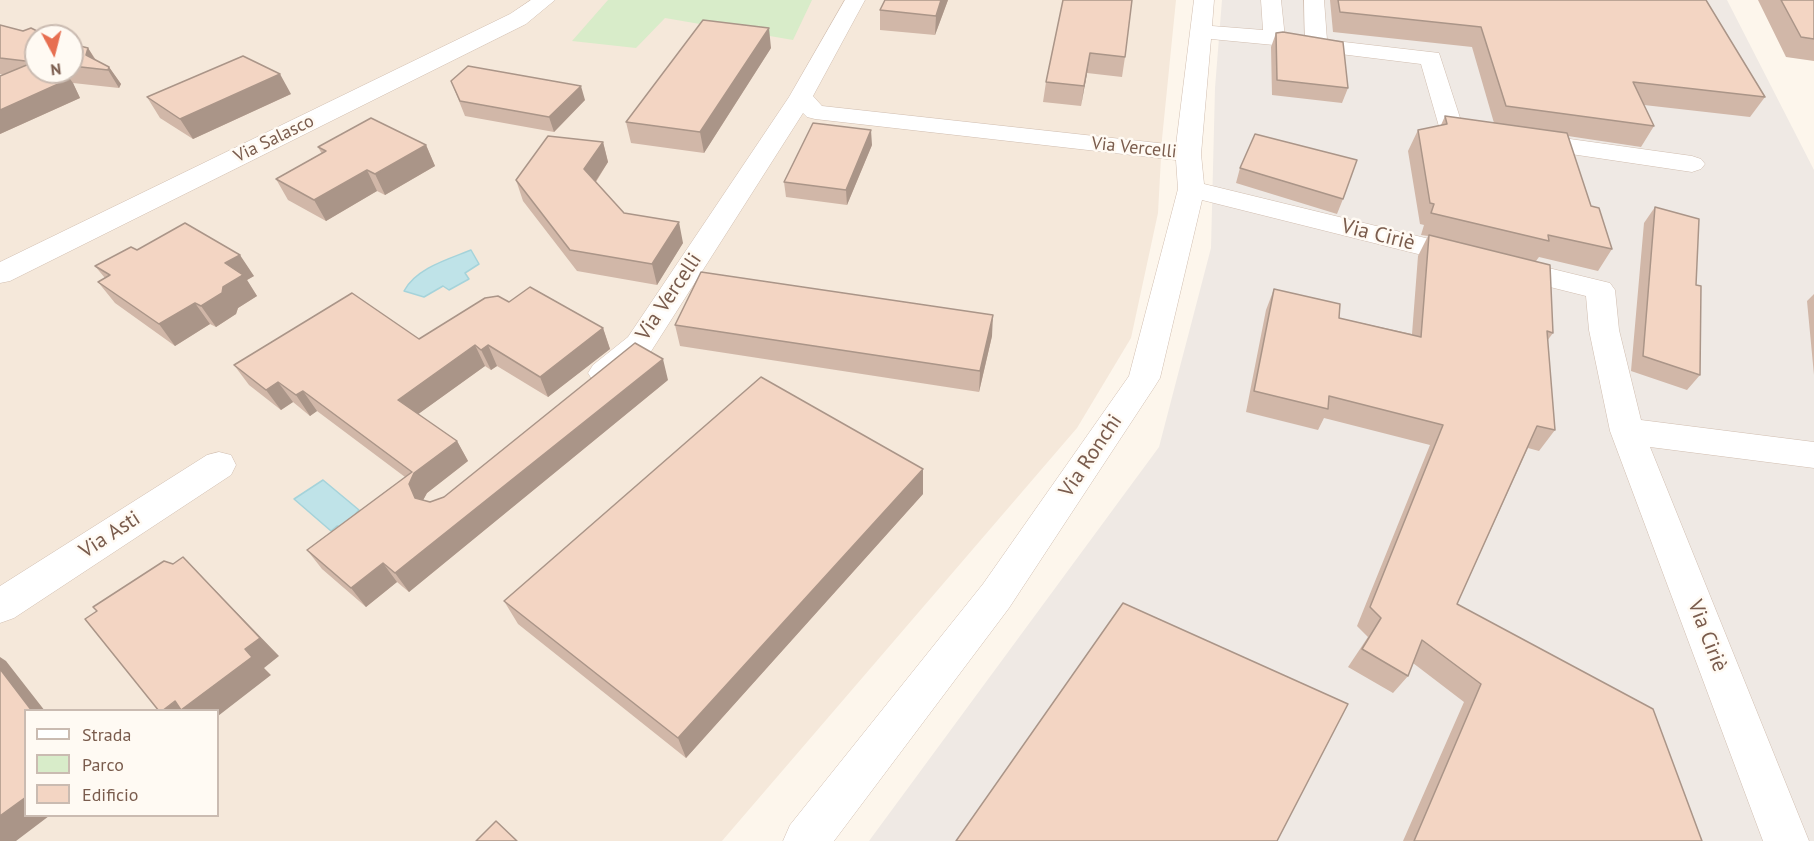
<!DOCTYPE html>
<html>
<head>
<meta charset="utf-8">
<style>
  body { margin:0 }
  #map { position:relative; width:1814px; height:841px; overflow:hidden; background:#fdf6ec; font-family:"PT Sans",sans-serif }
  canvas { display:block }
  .legend { position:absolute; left:24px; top:709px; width:195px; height:108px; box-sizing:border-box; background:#fffaf3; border:2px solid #cabbb1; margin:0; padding:8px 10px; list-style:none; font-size:18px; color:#7a5c4d }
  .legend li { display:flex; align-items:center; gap:12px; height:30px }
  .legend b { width:30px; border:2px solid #cabbb1 }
  .north { position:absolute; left:24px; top:24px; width:60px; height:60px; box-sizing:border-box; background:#fffaf3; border:2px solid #cabbb1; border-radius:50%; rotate:173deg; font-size:16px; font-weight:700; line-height:24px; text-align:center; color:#7a5c4d }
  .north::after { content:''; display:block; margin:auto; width:21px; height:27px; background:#e76f51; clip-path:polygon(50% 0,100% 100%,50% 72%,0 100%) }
</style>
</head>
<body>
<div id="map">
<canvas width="1814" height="841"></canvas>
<ul class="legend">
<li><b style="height:8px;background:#fff"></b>Strada</li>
<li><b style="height:16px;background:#d8ecc9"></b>Parco</li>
<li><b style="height:16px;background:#f3d5c3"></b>Edificio</li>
</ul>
<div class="north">N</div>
</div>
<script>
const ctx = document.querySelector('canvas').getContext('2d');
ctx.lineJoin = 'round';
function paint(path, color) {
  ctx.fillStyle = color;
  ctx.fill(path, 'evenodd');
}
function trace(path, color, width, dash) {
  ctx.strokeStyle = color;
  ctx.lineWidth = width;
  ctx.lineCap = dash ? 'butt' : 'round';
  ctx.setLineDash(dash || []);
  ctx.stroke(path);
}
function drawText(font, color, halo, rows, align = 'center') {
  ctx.font = font + ' "PT Sans",sans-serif';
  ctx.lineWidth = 5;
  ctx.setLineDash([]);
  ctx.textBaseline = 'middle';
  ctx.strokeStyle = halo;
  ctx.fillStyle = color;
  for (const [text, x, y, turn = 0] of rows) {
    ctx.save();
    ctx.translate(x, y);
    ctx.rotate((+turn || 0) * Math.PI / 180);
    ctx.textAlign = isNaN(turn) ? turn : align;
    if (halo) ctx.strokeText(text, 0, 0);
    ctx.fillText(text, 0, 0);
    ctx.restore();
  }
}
paint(new Path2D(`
  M0,0H1176L1162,139L1158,213L1131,338L1077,428L722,841H0ZM36,36H72V72H36ZM26,710H218V816H26Z`), '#f5e8da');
paint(new Path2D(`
  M1222,0H1727L1814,170V841H869L1159,447L1211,248L1215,88Z`), '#efe9e4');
paint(new Path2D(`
  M608,0H812L793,40L665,18L636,48L572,41Z`), '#d8ecc9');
const water = new Path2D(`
  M471,250L479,264L465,273L469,279L449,290L443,286L424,297L404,291C416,268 449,259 471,250Z
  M323,480L359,510L344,527L337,526L331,531L294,499Z`);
paint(water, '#bfe3e8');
trace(water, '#a5d3da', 1.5);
const minor = new Path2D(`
  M531,0H555L526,24L10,281L0,283V262L510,14Z
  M845,0H865L813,96L822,106L1176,145L1194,0H1214L1212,26L1263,30L1261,0H1281L1285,38L1282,43L1274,45L1211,39L1201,154L1204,184L1610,283L1615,290L1619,330L1641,420L1814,442V468L1650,447L1809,841H1763L1610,431L1589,330L1586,296L1202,200L1160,378L1155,386L1009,608L834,841H783L790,825L983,584L1129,376L1178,189L1176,160L815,119L807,117L803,113L650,353C633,367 616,388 593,381L588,373L593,365L628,337L789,97Z
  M1304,0H1324L1327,40L1439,53L1462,124L1692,156L1701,159L1705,164L1701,169L1692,172L1443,135L1440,130L1421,64L1308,50L1305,45Z
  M219,452L231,455L236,465L231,475L14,618L0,623V586L207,455Z`);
trace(minor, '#d1beb0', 1);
paint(minor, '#fff');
paint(new Path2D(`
  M948,0L935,35L880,30V10Z
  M1063,0L1125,57L1122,77L1087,73L1081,106L1043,102L1046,82Z
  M1330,0H1706L1765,97L1750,117L1644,105L1654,126L1641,147L1568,136L1591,206L1612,249L1598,271L1539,257L1536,261L1553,333L1547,341L1555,430L1539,451L1528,448L1457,604L1702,841H1403L1464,702L1413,663L1408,676L1393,693L1348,667L1368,637L1357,626L1430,445L1324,418L1318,430L1246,412L1266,310L1274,289L1339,318L1412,334L1418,256L1428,236L1421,235L1424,225L1420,224L1408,151L1418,130L1441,125L1445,116L1494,123L1472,47L1333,32Z
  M1758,0H1814V61L1786,57Z
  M0,25L23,31L36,72H72V44L88,48L96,60L109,67L121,84L119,88L73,83L80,98L0,134V76L4,75L0,74Z
  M1276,33L1348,88L1342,103L1272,95L1271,47Z
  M771,48L704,153L631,143L626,122Z
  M451,81L585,100L554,132L465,116Z
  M291,94L193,139L160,118L147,97Z
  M603,142L608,162L596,182L624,213L683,243L657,285L577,271L523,201L516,180Z
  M426,145L435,166L385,195L377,191L326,221L288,200L276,179L322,154L318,147Z
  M872,145L847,205L786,197L784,182Z
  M1240,168L1343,199L1337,214L1236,183Z
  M1655,207L1696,285L1700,375L1687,390L1631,371L1644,223Z
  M137,250L254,276L247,280L257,296L238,308L236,314L216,327L210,324L175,346L115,303L98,282L105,278L95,266Z
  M1814,294V375L1807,301Z
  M509,302L603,328L610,349L548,397L497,366L491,370L485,366L418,414L457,441L468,461L427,493L423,500L430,502L444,497L668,380L409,592L397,582L366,607L322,569L307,550L405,477L317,411L310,416L293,402L281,410L249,385L234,365L419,339Z
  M675,325L992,336L979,392L680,346Z
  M923,494L686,758L518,624L504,601Z`), '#d1b7a8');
paint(new Path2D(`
  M941,0H948L935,35L936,16Z
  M769,28L771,48L704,153L700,132Z
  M88,48L99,66L86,55Z
  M1090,53L1087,73L1081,106L1084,86Z
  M109,67L121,84L119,88L108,70Z
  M63,72H65L73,83L80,98L0,134V110Z
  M280,74L291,94L193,139L180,119Z
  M581,86L585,100L554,132L549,117Z
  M871,130L872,145L847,205L846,190Z
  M603,142L608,162L590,190L584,169Z
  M426,145L435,166L385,195L375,174Z
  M367,170L377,191L326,221L314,200Z
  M679,222L683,243L657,285L652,264Z
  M240,255L254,276L247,280L257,296L238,308L236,314L216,327L201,306L225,263Z
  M195,303L210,324L175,346L159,324Z
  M993,315L992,336L979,392L980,371Z
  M603,328L610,349L548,397L540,377Z
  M475,345L485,366L410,420L398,400Z
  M488,345L497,366L491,370L481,350Z
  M663,359L668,380L409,592L395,573Z
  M278,382L293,402L281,410L266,390Z
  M303,391L317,411L310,416L296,395Z
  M457,441L468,461L427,493L421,504L415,498L409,484L414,473Z
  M923,469V494L686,758L678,738Z
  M183,557L279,656L264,668L271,675L218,716V711H162L245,649Z
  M383,563L397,582L366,607L351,588Z
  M0,657L6,661L45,711H32L0,669Z
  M26,797V816H49L16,841H0V816Z`), '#aa9588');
const building = new Path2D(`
  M885,0H941L936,16L880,10Z
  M1063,0H1132L1125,57L1090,53L1084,86L1046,82Z
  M1338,0H1706L1765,97L1633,82L1654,126L1506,106L1481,27L1340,12Z
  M1781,0H1814V39L1801,37Z
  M703,20L769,28L700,132L626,122Z
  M0,25L23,31L31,28L47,36H36V72H63L67,80L0,110V76L34,62L0,58Z
  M1283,32L1343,42L1348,88L1277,80L1276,33Z
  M72,44L88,48L86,55L109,67L108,70L72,66Z
  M243,56L280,74L180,119L147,97Z
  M468,66L581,86L549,117L460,101L451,81Z
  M1445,116L1567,133L1591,206L1599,208L1612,249L1548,235L1549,241L1431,213L1434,204L1430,203L1418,130L1447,124Z
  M371,118L426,145L375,174L367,170L314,200L276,179L326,151L318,147Z
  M813,123L871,130L846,190L784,182Z
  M1255,134L1357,160L1343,199L1240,168Z
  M548,136L603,142L584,169L624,213L679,222L652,264L570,250L516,180Z
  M1655,207L1699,219L1696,285L1701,286L1700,375L1643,356Z
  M185,223L240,255L225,263L243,275L223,287L222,293L201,306L195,303L159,324L98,282L110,275L95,266L131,247L137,250Z
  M1429,235L1550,265L1553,333L1547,331L1555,430L1537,426L1457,604L1653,709L1702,841H1414L1481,684L1422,640L1408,676L1362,649L1381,618L1370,607L1443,425L1329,396L1328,409L1254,391L1274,289L1340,304L1339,318L1421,337Z
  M701,272L993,315L980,371L675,325Z
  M530,287L603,328L540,377L488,345L481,350L475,345L398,400L457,441L414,473L409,484L415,498L430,502L444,497L635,343L663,359L395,573L383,563L351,588L307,550L412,472L303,391L296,395L278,382L266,390L234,365L352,293L419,339L485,298L498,296L509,302Z
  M761,377L923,469L678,738L504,601Z
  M183,557L260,638L245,649L252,657L181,710L175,701L162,711H159L85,619L97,611L93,607L164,561L173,564Z
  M1123,603L1348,704L1277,841H956Z
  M0,669L32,711H26V797L0,816Z
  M496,821L517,841H476Z`);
paint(building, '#f3d5c3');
trace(building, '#aa9588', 1.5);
drawText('18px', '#7a5c4d', '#fffaf3', [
  ["Via Salasco",274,139,-26],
  ["Via Vercelli",1134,148,6]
]);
drawText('21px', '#7a5c4d', '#fffaf3', [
  ["Via Ciriè",1378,235,14],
  ["Via Vercelli",669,297,-56],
  ["Via Ronchi",1091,456,-56],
  ["Via Asti",110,535,-33],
  ["Via Ciriè",1707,636,69]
]);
</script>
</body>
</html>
